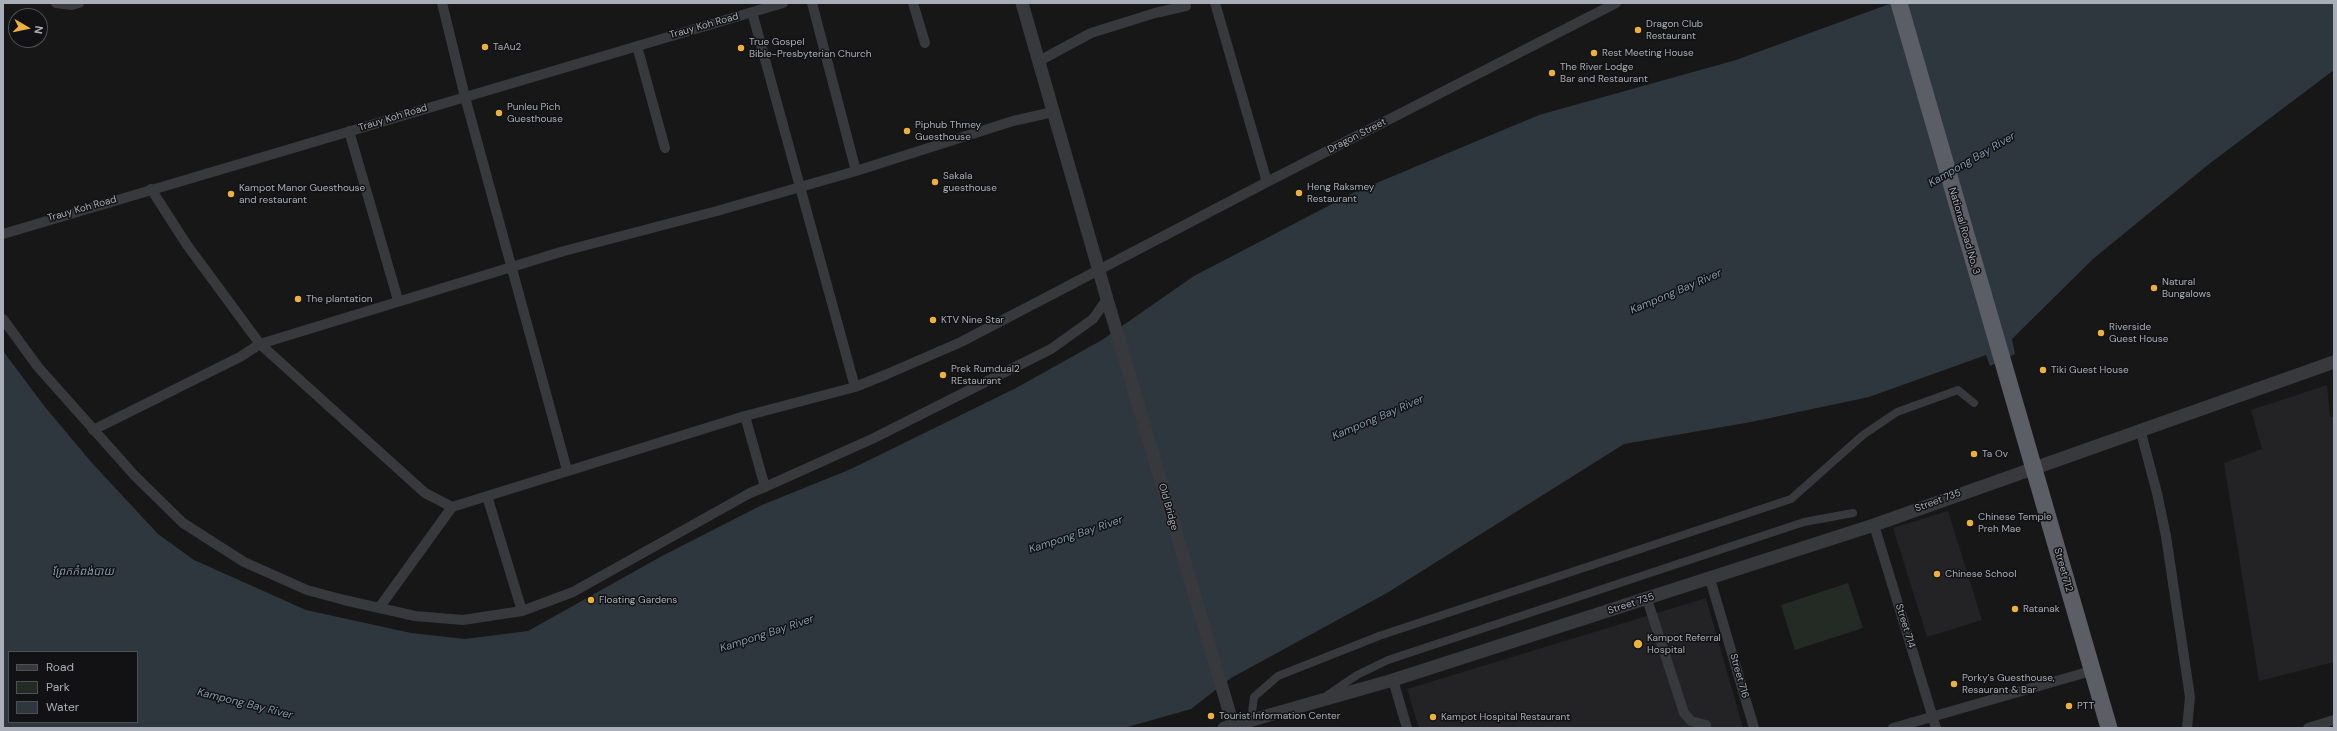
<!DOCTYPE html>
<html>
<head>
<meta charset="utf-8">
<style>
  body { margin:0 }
  #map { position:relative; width:2337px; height:731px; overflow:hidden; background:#171718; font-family:"DM Sans",sans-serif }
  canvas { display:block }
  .frame { position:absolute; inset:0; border:4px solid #a9aeb8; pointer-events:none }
  .legend { position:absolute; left:8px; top:651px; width:130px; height:72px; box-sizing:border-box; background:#121113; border:1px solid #4e5055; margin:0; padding:5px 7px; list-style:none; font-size:12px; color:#a9aeb8 }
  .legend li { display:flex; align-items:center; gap:8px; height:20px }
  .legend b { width:20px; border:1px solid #4e5055 }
  .north { position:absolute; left:8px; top:8px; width:40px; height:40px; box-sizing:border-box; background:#121113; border:1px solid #4e5055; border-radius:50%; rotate:99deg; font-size:11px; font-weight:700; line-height:16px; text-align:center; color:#a9aeb8 }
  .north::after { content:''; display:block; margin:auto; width:14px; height:18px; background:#ebb13c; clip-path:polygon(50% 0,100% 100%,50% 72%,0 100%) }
</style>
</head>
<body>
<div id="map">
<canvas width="2337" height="731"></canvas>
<div class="frame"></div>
<ul class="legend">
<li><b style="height:5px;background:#38393d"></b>Road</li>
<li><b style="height:11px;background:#232b24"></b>Park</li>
<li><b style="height:11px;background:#2f373e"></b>Water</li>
</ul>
<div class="north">N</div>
</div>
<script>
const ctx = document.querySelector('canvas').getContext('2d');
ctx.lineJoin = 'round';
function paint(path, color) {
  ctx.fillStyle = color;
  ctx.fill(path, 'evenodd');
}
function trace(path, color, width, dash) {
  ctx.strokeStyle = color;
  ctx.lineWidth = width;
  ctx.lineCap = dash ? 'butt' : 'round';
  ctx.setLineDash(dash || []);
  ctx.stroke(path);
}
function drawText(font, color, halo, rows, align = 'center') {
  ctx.font = font + ' "DM Sans","Noto Sans Khmer",sans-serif';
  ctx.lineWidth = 3;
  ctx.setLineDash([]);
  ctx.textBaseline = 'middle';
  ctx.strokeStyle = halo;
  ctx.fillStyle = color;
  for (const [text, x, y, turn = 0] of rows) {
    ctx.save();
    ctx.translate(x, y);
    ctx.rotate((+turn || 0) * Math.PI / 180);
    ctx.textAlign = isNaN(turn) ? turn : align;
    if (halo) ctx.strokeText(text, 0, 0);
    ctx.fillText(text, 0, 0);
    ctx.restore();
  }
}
paint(new Path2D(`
  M2327,385L2330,417H2334V662L2259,681L2224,463L2262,449L2251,410Z
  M1948,511L1982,620L1927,637L1893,528Z
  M1706,598L1743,728H1419L1407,689Z`), '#232325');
paint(new Path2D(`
  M1848,583L1863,628L1795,650L1781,605Z`), '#232b24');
paint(new Path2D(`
  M1892,3H2334V70L2209,164L2093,259L2012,339L2015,354L1990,366L1986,355L1869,397L1751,422L1624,444L1387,593L1231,678L1191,709L1124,728H3V351L45,407L92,463L158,534L194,560L306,610L411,633L465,639L528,631L662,556L762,505L851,469L1016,388L1102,340L1194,276L1355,192L1539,115L1736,60ZM9,652H137V722H9Z`), '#2f373e');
trace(new Path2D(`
  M1326,696L1357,675L1388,660L1804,522L1853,513
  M1251,720L1254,697L1278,676L1379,636L1791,499L1863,435L1897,412L1958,390L1974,403`), '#38393d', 8);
trace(new Path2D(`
  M56,3L72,5L79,3
  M442,3L465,97L567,470
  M812,3L856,171
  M913,3L925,43
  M1215,3L1267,182
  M752,12L855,387
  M637,46L665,148
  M1039,61L1091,33L1155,13L1186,6
  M349,131L398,300
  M151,189L187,245L260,344L425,493L452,507L745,416L855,387L885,375L961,342L1267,182L1616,3
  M3,234L783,3
  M3,319L38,367L135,476L183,523L244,562L307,590L344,600L415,616L463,620L522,611L573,592L750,493L765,487L745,416
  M2140,429L2157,493L2166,536L2190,697L2187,728
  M93,430L240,357L260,344L564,251L717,211L856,171L1013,121L1053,112
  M765,487L872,439L1051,349L1093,319L1107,299
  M487,496L522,611
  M1874,525L1936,728
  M1710,579L1754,728
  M1647,599L1684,713L1691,721L1706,725
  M379,608L452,507
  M1393,680L1407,728
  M1893,728L2091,671
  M2308,728L2334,720`), '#38393d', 10);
trace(new Path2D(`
  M1022,3L1107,299L1234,728
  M1224,728L1393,680L1874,525L2334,362`), '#38393d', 13);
trace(new Path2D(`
  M1899,3L2109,728`), '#5c5e65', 17);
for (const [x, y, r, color] of [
  [1638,30,4,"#ebb13c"],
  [485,47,4,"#ebb13c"],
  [741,48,4,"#ebb13c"],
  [1594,53,4,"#ebb13c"],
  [1552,73,4,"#ebb13c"],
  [499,113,4,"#ebb13c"],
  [907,131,4,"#ebb13c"],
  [935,182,4,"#ebb13c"],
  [1299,193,4,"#ebb13c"],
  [231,194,4,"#ebb13c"],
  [2154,288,4,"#ebb13c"],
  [298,299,4,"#ebb13c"],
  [933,320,4,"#ebb13c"],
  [2101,333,4,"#ebb13c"],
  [2043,370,4,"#ebb13c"],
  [943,375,4,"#ebb13c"],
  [1974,454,4,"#ebb13c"],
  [1970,523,4,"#ebb13c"],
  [1937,574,4,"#ebb13c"],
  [591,600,4,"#ebb13c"],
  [2015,609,4,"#ebb13c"],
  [1638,644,5,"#ebb13c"],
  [1954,684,4,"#ebb13c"],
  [2069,706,4,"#ebb13c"],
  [1211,716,4,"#ebb13c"],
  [1433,717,4,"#ebb13c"]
]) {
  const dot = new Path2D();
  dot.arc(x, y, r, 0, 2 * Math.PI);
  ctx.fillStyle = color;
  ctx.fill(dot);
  trace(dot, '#121113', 1.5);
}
drawText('10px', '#a9aeb8', '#121113', [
  ["Dragon Club",1646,24],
  ["Restaurant",1646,36],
  ["True Gospel",749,42],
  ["Bible-Presbyterian Church",749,54],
  ["TaAu2",493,47],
  ["Rest Meeting House",1602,53],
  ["The River Lodge",1560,67],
  ["Bar and Restaurant",1560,79],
  ["Punleu Pich",507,107],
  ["Guesthouse",507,119],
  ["Piphub Thmey",915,125],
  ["Guesthouse",915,137],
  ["Sakala",943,176],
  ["guesthouse",943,188],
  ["Heng Raksmey",1307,187],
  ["Restaurant",1307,199],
  ["Kampot Manor Guesthouse",239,188],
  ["and restaurant",239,200],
  ["Natural",2162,282],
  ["Bungalows",2162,294],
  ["The plantation",306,299],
  ["KTV Nine Star",941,320],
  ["Riverside",2109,327],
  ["Guest House",2109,339],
  ["Prek Rumdual2",951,369],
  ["REstaurant",951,381],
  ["Tiki Guest House",2051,370],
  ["Ta Ov",1982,454],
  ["Chinese Temple",1978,517],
  ["Preh Mae",1978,529],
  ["Chinese School",1945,574],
  ["Floating Gardens",599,600],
  ["Ratanak",2023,609],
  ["Kampot Referral",1647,638],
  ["Hospital",1647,650],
  ["Porky's Guesthouse,",1962,678],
  ["Resaurant & Bar",1962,690],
  ["PTT",2077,706],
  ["Tourist Information Center",1219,716],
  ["Kampot Hospital Restaurant",1441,717]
], 'left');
drawText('10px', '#a9aeb8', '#121113', [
  ["Trauy Koh Road",704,26,-16],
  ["Trauy Koh Road",393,118,-17],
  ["Dragon Street",1357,136,-27],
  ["Trauy Koh Road",82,209,-16],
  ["National Road No. 3",1964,231,74],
  ["Street 735",1938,501,-20],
  ["Old Bridge",1168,507,74],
  ["Street 712",2063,570,74],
  ["Street 735",1631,604,-18],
  ["Street 714",1905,626,73],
  ["Street 716",1739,676,74]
]);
drawText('italic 11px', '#829bb1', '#121113', [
  ["Kampong Bay River",1972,160,-30],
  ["Kampong Bay River",1676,292,-23],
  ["Kampong Bay River",1378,418,-23],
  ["Kampong Bay River",1076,535,-18],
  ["ព្រែកកំពង់បាយ",83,572],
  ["Kampong Bay River",767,634,-18],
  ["Kampong Bay River",245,704,14]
]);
</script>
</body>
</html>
